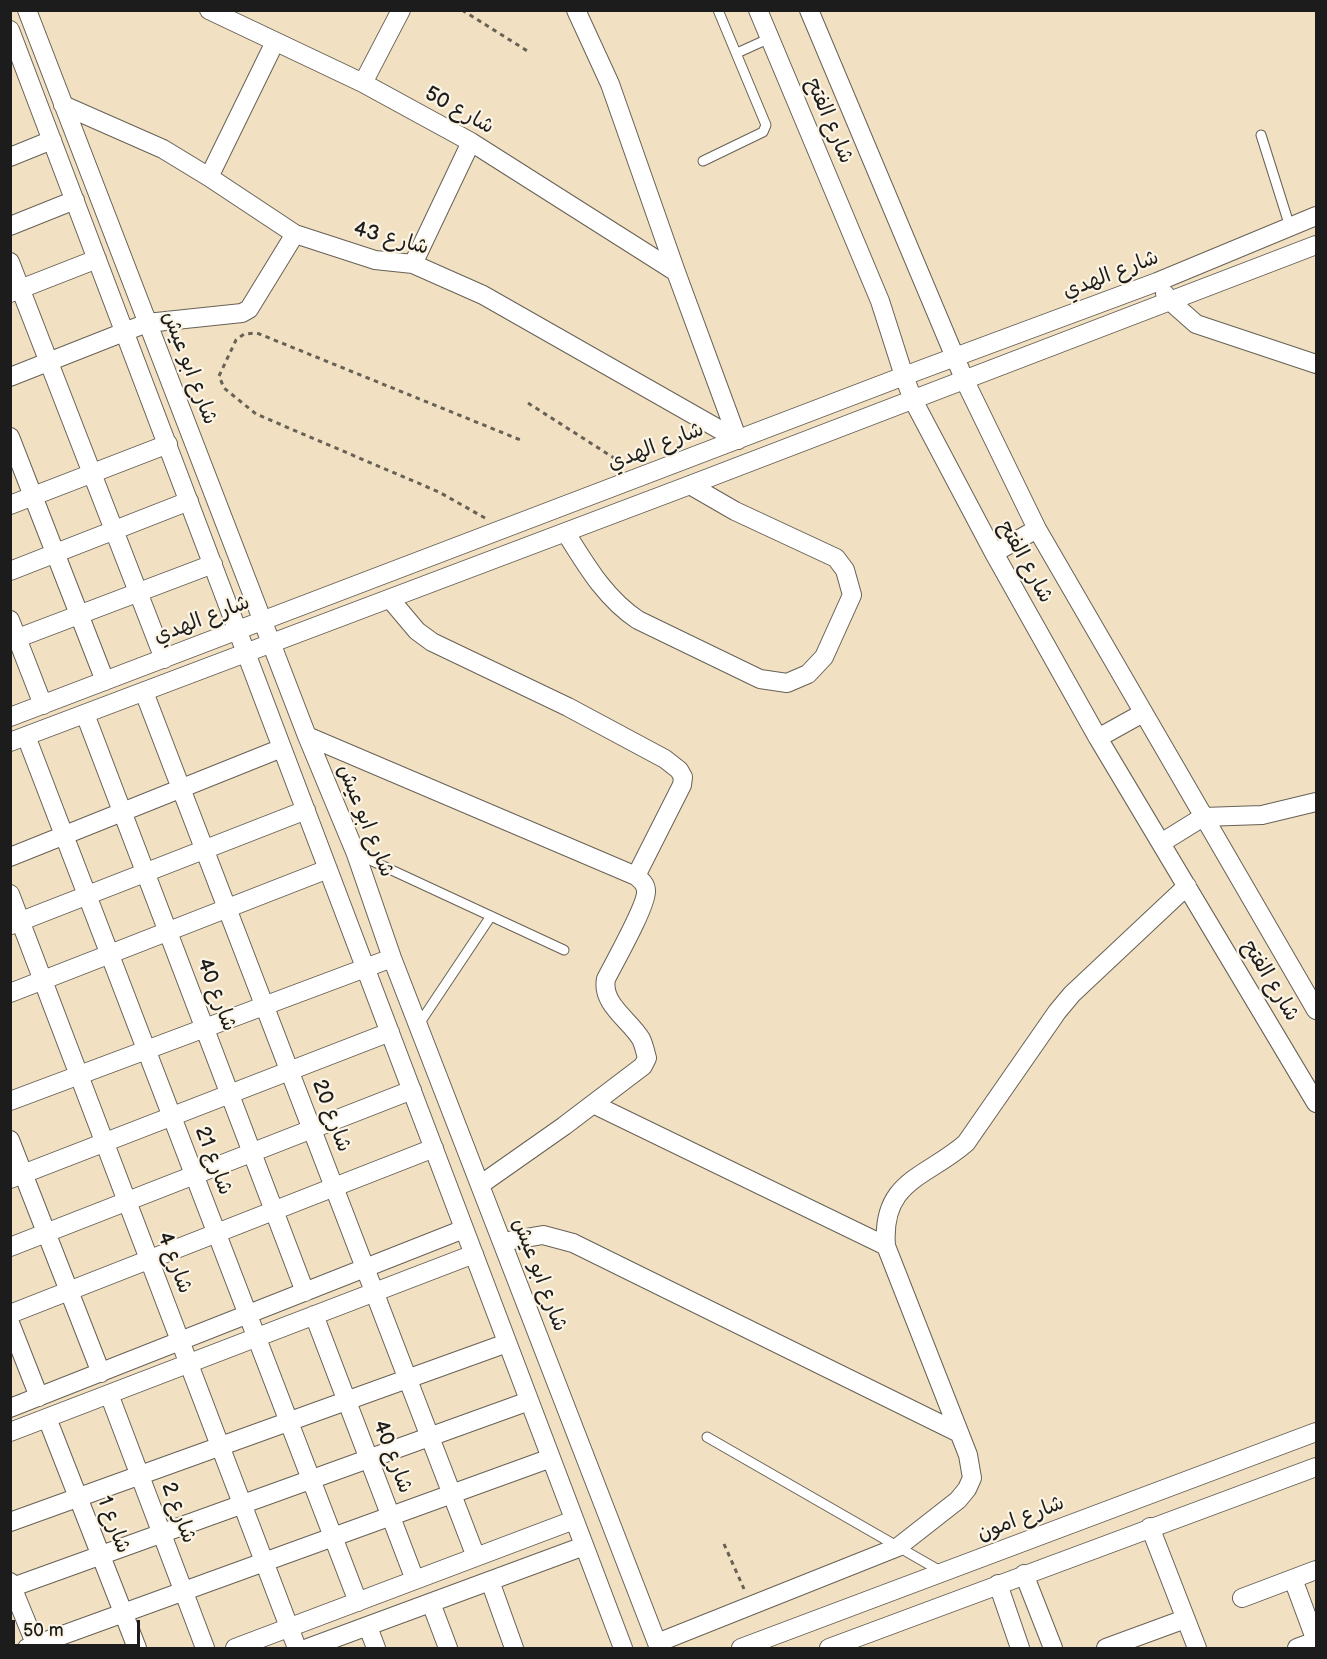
<!DOCTYPE html>
<html>
<head>
<meta charset="utf-8">
<style>
  body { margin:0 }
  #map { position:relative; width:1327px; height:1659px; overflow:hidden; background:#f2e0c2; font-family:"Balsamiq Sans",sans-serif }
  canvas { display:block }
  .frame { position:absolute; inset:0; border:12px solid #1c1c1c; pointer-events:none }
  .scale { position:absolute; left:12px; top:1620px; width:128px; height:27px; box-sizing:border-box; border:3px solid #1c1c1c; border-top:0; padding-left:8px; font-size:18px; line-height:21px; white-space:nowrap; color:#1c1c1c; -webkit-text-stroke:4px #fcf5e5; paint-order:stroke }
</style>
</head>
<body>
<div id="map">
<canvas width="1327" height="1659"></canvas>
<div class="frame"></div>
<div class="scale">50 m</div>
</div>
<script>
const ctx = document.querySelector('canvas').getContext('2d');
ctx.lineJoin = 'round';
function trace(path, color, width, dash) {
  ctx.strokeStyle = color;
  ctx.lineWidth = width;
  ctx.lineCap = dash ? 'butt' : 'round';
  ctx.setLineDash(dash || []);
  ctx.stroke(path);
}
function drawText(font, color, halo, rows, align = 'center') {
  ctx.font = font + ' "Balsamiq Sans","Playpen Sans Arabic",sans-serif';
  ctx.lineWidth = 4.5;
  ctx.setLineDash([]);
  ctx.textBaseline = 'middle';
  ctx.strokeStyle = halo;
  ctx.fillStyle = color;
  for (const [text, x, y, turn = 0] of rows) {
    ctx.save();
    ctx.translate(x, y);
    ctx.rotate((+turn || 0) * Math.PI / 180);
    ctx.textAlign = isNaN(turn) ? turn : align;
    if (halo) ctx.strokeText(text, 0, 0);
    ctx.fillText(text, 0, 0);
    ctx.restore();
  }
}
const lane = new Path2D(`
  M737,53L770,38
  M1261,135L1290,227
  M703,161L763,132L766,125L718,10
  M357,854L564,950
  M419,1024L491,916
  M707,1437L942,1572`);
const street = new Path2D(`
  M27,10L307,736L356,854L392,958L659,1648
  M209,10L363,83L471,142L676,272
  M576,10L610,84L676,272L738,440
  M758,10L880,301L904,376L913,400L994,553L1098,738L1316,1103
  M809,10L965,381L1037,529L1316,1010
  M10,30L623,1648
  M363,83L401,10
  M63,105L163,149L209,177L295,234L375,260L413,264L483,295L738,440
  M10,157L52,140
  M209,177L275,42
  M10,226L75,200
  M10,262L164,659
  M413,264L471,142
  M10,293L97,259
  M1165,294L1170,301L1196,324L1316,364
  M10,377L147,323L242,313L249,309L295,234
  M10,437L105,681
  M10,505L168,444
  M566,533C586,565 605,598 638,620L760,679L787,683L808,674L824,657L852,595L845,570L836,558L735,511L690,485
  M994,553L1037,529
  M10,571L189,501
  M390,599L417,631L432,642L568,707L665,759L679,770L683,777L682,785L636,876
  M10,620L43,705
  M10,641L213,564
  M144,692L476,1557
  M85,714L305,1292
  M10,717L904,376L1157,282L1316,216
  M26,736L358,1602
  M307,736L636,876C641,880 646,884 646,891C647,905 614,963 606,979C601,1004 630,1020 641,1039C644,1045 645,1051 647,1058L643,1066L564,1126L480,1185
  M1098,738L1143,713
  M10,742L690,485L1316,245
  M1161,843L1203,817L1262,815L1316,802
  M10,857L282,748
  M10,894L297,1648
  M11,925L306,810
  M10,993L328,869
  M10,1101L392,958
  M593,1104L886,1246
  M10,1140L101,1373
  M10,1179L390,1032
  M502,1242L543,1235L573,1243L959,1433
  M10,1247L412,1090
  M10,1314L434,1148
  M314,1315L415,1580
  M10,1323L39,1397
  M109,1394L205,1648
  M10,1408L464,1229
  M47,1418L137,1648
  M10,1432L474,1254
  M10,1522L507,1343
  M1150,1527L1197,1648
  M1024,1574L1053,1648
  M1293,1579L1316,1641
  M490,1581L514,1648
  M10,1582L37,1648
  M998,1584L1020,1648
  M10,1588L529,1401
  M1242,1598L1316,1570
  M431,1603L448,1648
  M368,1627L376,1648
  M657,1643L898,1547L958,1500L967,1489L972,1478L968,1455L886,1246C881,1180 926,1178 966,1143L1057,1012L1072,994L1187,886
  M27,1648L551,1458
  M235,1648L574,1520
  M308,1648L584,1546
  M741,1648L1316,1432
  M829,1648L1316,1467
  M1106,1648L1185,1619
  M1297,1648L1316,1641`);
trace(lane, '#676156', 11);
trace(street, '#676156', 20);
trace(new Path2D(`
  M462,10L529,52
  M528,403L625,465
  M485,518L439,492L256,414L224,388L219,376L236,340L244,334L257,333L523,441
  M724,1544L744,1589`), '#676156', 3, [4.5, 4.5]);
trace(lane, '#fff', 9);
trace(street, '#fff', 18);
drawText('21px', '#1c1c1c', '#fcf5e5', [
  ["شارع 50",459,111,29],
  ["شارع الفتح",829,121,67],
  ["شارع 43",391,239,15],
  ["شارع الهدي",1111,275,-21],
  ["شارع ابو عيش",189,368,69],
  ["شارع الهدي",656,447,-21],
  ["شارع الفتح",1025,562,61],
  ["شارع الهدي",202,620,-21],
  ["شارع ابو عيش",365,821,68],
  ["شارع الفتح",1270,981,59],
  ["شارع 40",216,995,69],
  ["شارع 20",331,1116,69],
  ["شارع 21",213,1161,69],
  ["شارع 4",174,1263,69],
  ["شارع ابو عيش",539,1275,69],
  ["شارع 40",392,1457,69],
  ["شارع 2",178,1513,69],
  ["شارع امون",1021,1519,-21],
  ["شارع 1",113,1525,69]
]);
</script>
</body>
</html>
